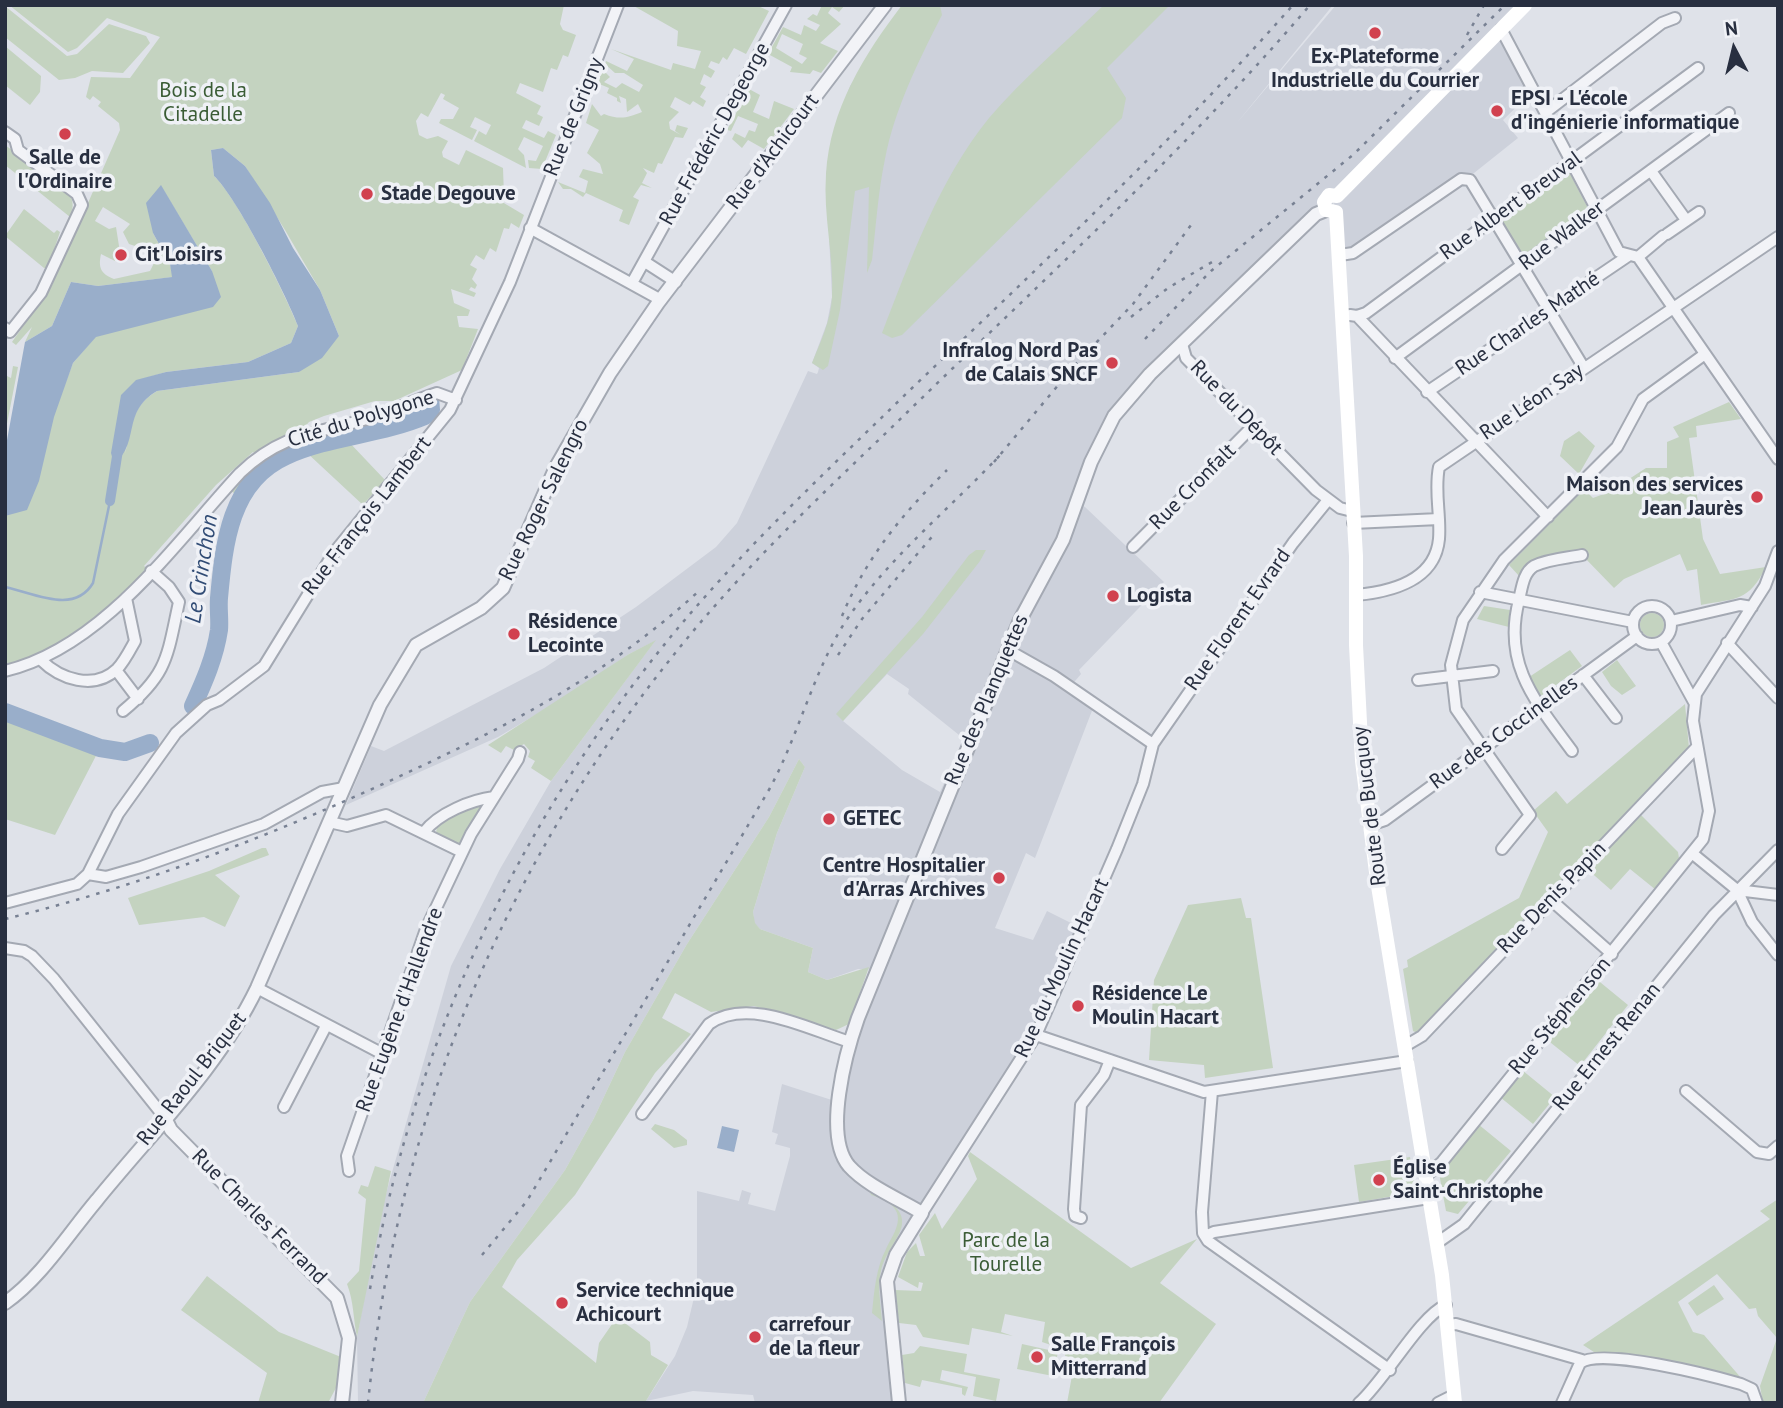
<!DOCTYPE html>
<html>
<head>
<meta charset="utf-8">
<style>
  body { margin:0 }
  #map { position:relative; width:1783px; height:1408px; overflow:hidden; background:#dfe2e9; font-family:"PT Sans",sans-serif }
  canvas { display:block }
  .frame { position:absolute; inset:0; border:7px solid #282f40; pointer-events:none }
  .north { position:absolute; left:1699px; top:14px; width:70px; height:70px; -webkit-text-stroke:5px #eff1f6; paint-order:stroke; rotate:353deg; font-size:19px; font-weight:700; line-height:28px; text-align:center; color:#282f40 }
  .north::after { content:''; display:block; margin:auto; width:24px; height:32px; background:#282f40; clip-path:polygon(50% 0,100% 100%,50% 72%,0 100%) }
</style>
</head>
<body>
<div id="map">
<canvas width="1783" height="1408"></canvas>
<div class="frame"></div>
<div class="north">N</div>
</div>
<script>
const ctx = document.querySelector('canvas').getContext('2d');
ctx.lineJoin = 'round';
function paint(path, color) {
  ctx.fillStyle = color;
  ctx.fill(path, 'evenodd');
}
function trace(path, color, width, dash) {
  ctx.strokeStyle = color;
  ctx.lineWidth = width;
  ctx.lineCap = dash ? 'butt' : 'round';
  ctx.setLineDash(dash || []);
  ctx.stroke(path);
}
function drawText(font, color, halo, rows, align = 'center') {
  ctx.font = font + ' "PT Sans",sans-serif';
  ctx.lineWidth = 7;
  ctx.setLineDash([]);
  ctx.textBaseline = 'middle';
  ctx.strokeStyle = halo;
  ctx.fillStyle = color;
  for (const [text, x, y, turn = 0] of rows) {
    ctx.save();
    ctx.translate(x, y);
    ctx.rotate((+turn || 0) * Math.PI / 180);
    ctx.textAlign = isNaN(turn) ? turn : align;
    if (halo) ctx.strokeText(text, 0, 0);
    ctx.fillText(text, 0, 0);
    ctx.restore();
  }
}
paint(new Path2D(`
  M907,5H1333L1236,124L1336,5H1525L1501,29L1534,90L1503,120L1518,138L1469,177L1340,255L1334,203L1326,210L1130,395L1077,503L1085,507L1164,582L1079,670L1081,674L1070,687L1095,703L1035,858L1026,853L995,928L1033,940L1047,911L1083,929L1036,1035L887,1281L900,1403H755L753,1395L693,1391L646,1401L675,1356L687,1327L697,1285V1191L739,1201L742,1190L751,1193L748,1204L775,1211L790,1156V1148L775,1144L778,1134L772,1132L782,1084L838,1102L876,970L858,969L827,980L808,972L813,948L760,929L754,923L753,912L777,833L805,767L799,759L769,817L687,944L625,1052L594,1118L565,1170L470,1302L423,1403H358L357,1337L379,1218L451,966L500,869L551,781L655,641L629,654L571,694L498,737L346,805L371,746L384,751L544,668L636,607L716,547L737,523L808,371L817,374L818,372L819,368L812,363L827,323L832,297L826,174L836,124L850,86ZM887,674L909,689L908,694L964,739L940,792L902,770L843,721Z`), '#cdd1db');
paint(new Path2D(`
  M9,5H564L560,24L563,30L576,35L568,57L563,55L557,70L551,68L543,92L520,83L516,93L541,106L537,114L543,117L539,126L526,120L522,128L544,138L548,131L556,135L542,169L529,168L528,160L536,161L543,146L524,137L518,149L524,155L526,168L474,141L479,131L486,135L491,125L475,117L470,127L477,130L472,140L439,123L441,119H453L459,108L443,99L445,95L441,93L428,117L421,113L416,121L419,135L427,139L438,136L448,141L442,152L443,157L459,165L466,150L503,168L504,195L489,189L487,193L524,215L519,228L511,223L509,229L504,228L496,252L490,248L484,260L476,255L470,265L477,269L472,279L477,285L475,289L471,287L469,290L476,293L474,297L451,289L454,303L470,310L468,316H457L459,327L478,329L462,370L394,401H375L324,416L309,422L296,437L299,445C325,437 412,424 426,407L425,399L434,396L436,411L431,422L348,441L385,480L363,505L306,452C292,458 274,463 262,472C219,508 228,584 220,635C215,659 203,682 197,706L191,707L217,633L219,570L237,496L227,487L257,456L253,452L216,485L144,566L151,571L66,645L5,671V516L16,511L73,363L96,336L147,322L212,271L161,186L153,233L170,264L173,277L98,286L71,282L52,326L25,342L32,327L16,345L12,342L52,285L120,130L119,123L98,106L101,102L93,96L90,100L86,97L91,77L130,78L160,37L107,18L77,48L68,52ZM223,148L245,166L285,230L320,290L339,336L299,372L157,391C131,406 131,427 125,454L136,381L166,372L248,362L291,343L298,326C285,294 237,197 214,176L211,150ZM103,207L130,224L123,232L129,244L147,250L156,259L150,271L114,279C101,274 98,268 101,254L115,261L119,246L116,227L109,229L95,221Z
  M632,5H756L769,11L746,54L734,48L727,60L723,57L719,64L711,61L708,67L715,71L711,78L704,74L700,84L706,87L700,97L706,101L703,107L693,101L690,105L675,97L670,107L679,112L669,122L670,129L681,135L675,131L677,125L688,128L683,138L675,137L662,164L658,163L654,173L643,168L647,173L642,183L652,188L641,185L633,197L639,200L629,225L619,221L623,210L586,193L583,197L571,189H563L558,182L585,193L588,181L579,177L583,169L603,174L600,164L587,153L599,130L586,123L592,104L601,116L604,114C620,120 627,118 642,112L638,104L627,112L626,99L619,96L621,103L617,101V98L607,93L609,88L597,83L603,70L610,77L604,82L616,88L622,83L639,92L643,85L624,73H615L605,64L606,61L627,71L634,59L611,49L671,70L673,63L695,69L701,51L677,46L678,31Z
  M822,5H845L839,12L832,7L828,13L841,24L820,43L838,51L821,73L813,70L810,74L790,72L792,67L768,54L783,27L801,35L804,25L816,31L820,25L807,19L813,14L817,16ZM782,34L803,44L799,54L807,58L802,64L776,48Z
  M902,5H940L942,15C918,62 895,108 885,159C878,192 876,227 872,260L867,273L869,187L855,191L840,310L828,366L823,370L812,363C820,343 831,320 832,297C834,256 823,215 826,174C830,109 864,55 902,5Z
  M1104,5L1169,6L1107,68L1126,98L1122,118L902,335L892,338L882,333C911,259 938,181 989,118C1023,78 1066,42 1104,5Z
  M5,6L67,56L77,54L109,24L146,36L150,43L123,73L92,71L75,78L59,80L5,37Z
  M5,46L41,76L40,92L30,105L5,85Z
  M749,89L760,95L753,112L769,119L774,101L794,109L764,149L748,140L742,148L732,139L735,133L745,138L749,130L755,132L758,124L738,116L731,131L727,130Z
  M5,145L39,170L29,184L5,165Z
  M1568,170L1589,210L1521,258L1500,219Z
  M44,174C61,187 80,194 70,217L34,188Z
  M24,209L54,233L57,230L60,232L48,268H44L5,236Z
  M13,366L18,367L5,434V375L11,378Z
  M1729,402L1741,419L1696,426L1697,437L1689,438L1703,539L1720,574L1766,567C1748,602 1737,598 1701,605L1697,569L1687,571L1680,554L1624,579L1614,588L1582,555L1540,564L1520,577L1509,565L1584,489L1593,498L1609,492L1646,468H1667V442L1679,437L1673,427Z
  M1579,431L1595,446L1579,474L1560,456L1564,441Z
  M976,550H986L980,561L923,634L843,721L836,714L922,617L969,555Z
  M1484,606L1510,610L1509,627L1477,619Z
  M1640 625a12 12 0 1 1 24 0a12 12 0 1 1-24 0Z
  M656,640L551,781L531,768L535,761L528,757L530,751L524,744L514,750L506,746L501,753L488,745L629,654Z
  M1570,650L1582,666L1541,696L1526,679Z
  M1617,660L1636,686L1622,695L1611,686L1602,672Z
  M1685,704L1689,748L1417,1033L1413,1031L1403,969L1408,967L1407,960L1519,898L1548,832L1533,811L1556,791L1567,804Z
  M5,707C51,722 101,762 149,742L150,745L129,752L100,748L55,835L5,819Z
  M799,759L805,767L777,833L753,912L755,923L760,929L813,948L808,972L827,980L869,967L849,1024L836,1030L754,1006L711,1012L675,993L662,1018L691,1034L655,1073L575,1195L517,1260L502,1287L596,1363L599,1343L617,1317L650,1342L651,1355L668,1365L646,1401L636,1403H423L470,1302L565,1170L594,1118L625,1052L687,944L769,817Z
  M478,804L482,809L462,843L457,845L436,834L437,825Z
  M1639,813L1678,852L1679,858L1656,890L1630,869L1611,890L1587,869Z
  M262,848H266L269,855L215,875L240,896L225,927L204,917L139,925L128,898L209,871Z
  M1241,898L1246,918H1251L1273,1068L1205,1078L1204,1065L1149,1060L1154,980L1188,905Z
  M1595,978L1628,1005L1580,1066L1546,1039Z
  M1522,1070L1555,1097L1533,1124L1500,1097Z
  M655,1124L674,1130L687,1140V1145L674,1148L651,1129Z
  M1478,1124L1511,1151L1458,1214L1446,1211L1439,1173Z
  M970,1152L1131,1268L1197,1239L1160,1283L1216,1324L1159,1403H1067L1075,1359L1065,1356L1066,1350L1042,1342L1045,1322L1005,1314L1001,1332L1013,1336L972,1328L969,1345L923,1337L916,1325L899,1323L895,1290L921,1291L923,1283L919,1282L918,1288L898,1277L907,1252L916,1243L920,1256H925L919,1235L935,1213L942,1229L977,1179L968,1156Z
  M1410,1157L1415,1185L1406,1194L1359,1202L1354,1165Z
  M375,1166L391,1171L357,1337C353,1318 354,1302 347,1284L359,1271L366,1199L358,1193L361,1185L368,1187Z
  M869,1190C876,1192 882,1196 888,1201C921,1223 887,1243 881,1271C877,1287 881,1305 882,1321L872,1313C874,1292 876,1268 886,1249C891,1238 901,1225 897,1213C893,1202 880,1198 871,1195Z
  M1778,1199V1403H1763L1760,1386L1777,1338L1758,1316L1756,1308L1749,1309L1717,1274L1678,1302L1693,1332L1704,1335L1742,1379L1652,1358L1597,1354L1583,1345L1770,1219L1760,1211Z
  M207,1276L279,1332L341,1357L337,1386L328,1403H258L267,1373L181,1310Z
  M1714,1285L1724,1299L1697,1316L1688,1303Z
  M1022,1344L1058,1352L1053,1376L1017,1369Z
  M920,1346L967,1354L964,1372L1000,1379L996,1401L973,1396L976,1377L942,1370L940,1380L968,1387L965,1396L962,1394V1388L922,1380L920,1387L905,1383L902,1355L914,1353Z`), '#c4d3c0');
paint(new Path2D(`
  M223,148L245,166L270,203L293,248L320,290L339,336L322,358L299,372L157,391C121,412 141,442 114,464L111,453L121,395L136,380L166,372L248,362L291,343L298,326C287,296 236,196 214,176L211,150Z
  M161,185L212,271L221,297L213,307L96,337L73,363L54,417L39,481L27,510L5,516V451L25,342L52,326L71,282L98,286L172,277L170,264L153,233L146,203Z
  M722,1126L739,1130L734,1152L717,1148Z`), '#99aeca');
trace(new Path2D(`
  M5,587C34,593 74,615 93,583L110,501`), '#99aeca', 2.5);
trace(new Path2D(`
  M110,501L118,450`), '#99aeca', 10);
trace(new Path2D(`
  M193,706C204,682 215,657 219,630C220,620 218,609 219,598C224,543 230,481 286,456C330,436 380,435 425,416L431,410L430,398
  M5,712L100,748L125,752L150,743`), '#99aeca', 18);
const minor = new Path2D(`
  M1501,29L1619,252L1638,257L1778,459
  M1546,112L1662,23L1675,18
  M5,132L15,139L18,150L77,194L82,205L41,293L10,332L5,328
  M1651,171L1686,220
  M530,228L661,300
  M1667,234L1699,212
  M1340,255L1353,253L1461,179L1470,180L1584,368
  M1638,257L1663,236
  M645,262L676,282
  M632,283L786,5
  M1350,315L1357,316L1548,517
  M1357,316L1366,313L1698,68
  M1182,344L1186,358L1316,490L1340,508L1352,511
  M1395,358L1729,113
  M1427,392L1628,256
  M1353,523L1439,519
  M1133,547L1253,426
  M1480,592L1633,622
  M1356,595C1390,592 1435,581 1439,539C1441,515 1434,491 1439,467L1778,237
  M1633 625a19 19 0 1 1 38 0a19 19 0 1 1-38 0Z
  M1671,621L1740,605L1752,607
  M1661,642L1694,702
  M1727,643L1778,698
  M1008,650L1054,676L1153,744
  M41,660C60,679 94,691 117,669C124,662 130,650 135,641L126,598
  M116,670L138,699
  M5,671C103,648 175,543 240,473C287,428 326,434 382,414C401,407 418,399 437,393L456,400
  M1583,675L1616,718
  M1418,680L1493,671
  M123,711C168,674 167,657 179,602L169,587L151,571
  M1572,751C1536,702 1502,665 1519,600C1522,588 1523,573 1534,566C1548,559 1567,558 1582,555
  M329,822L347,826L386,815L462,852
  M1370,825L1385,820L1637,636
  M424,832C439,813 471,800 494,797
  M1502,849L1530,815L1456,709L1451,665L1463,620L1504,560L1617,447L1643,399L1705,354
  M1693,854L1737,890L1752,922L1778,955
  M88,874L106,877L141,867L264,824L322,792L344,788
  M1737,890L1778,895
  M1551,900L1612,954
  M5,903L77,884L88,874L118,814L176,733L207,705L219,700L264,666L333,554L450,410L510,282L618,5
  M5,948L24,951L32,956L54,979L165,1118
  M257,988L381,1053
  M1036,1035L1204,1092L1407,1061
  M1405,1046L1422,1036L1697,747
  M1212,1091L1202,1212L1203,1233L1208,1241L1390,1370
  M1686,1091L1757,1152L1769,1154L1778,1146
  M284,1107L326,1026
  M642,1114L709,1024C748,996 810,1030 850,1042
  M349,1171L347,1156L426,929L471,834L518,759L520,752
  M1426,1176L1442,1162L1703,839L1709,811L1693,721L1696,694L1765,586L1778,551
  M922,1213L1036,1035L1117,849L1143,784L1153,744L1293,543L1328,500
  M1081,1218L1075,1216L1074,1209L1081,1105L1104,1075L1110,1060
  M1205,1236L1214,1232L1429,1198
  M1437,1243L1464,1224L1714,915L1778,850
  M1448,1325L1456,1324L1582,1360
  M1359,1403C1386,1379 1419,1317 1446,1305
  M1438,1403L1454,1395
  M1562,1403L1580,1363C1601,1347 1713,1376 1741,1384L1752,1389L1757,1403`);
const tertiary = new Path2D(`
  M165,1118L171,1130L337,1298L349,1338L342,1403
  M5,1303C41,1278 69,1233 97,1200C152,1132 219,1067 257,988L380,705L416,645L481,608L503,588L556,467L610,373L658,303L885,5
  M899,1403L887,1281L896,1255L922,1213C899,1199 867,1186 849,1166C823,1135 846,1052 858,1018L1020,620L1063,540L1091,462L1114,416L1150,374L1316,214L1326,210`);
trace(minor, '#a4a9b3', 14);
trace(tertiary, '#a4a9b3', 16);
trace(minor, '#f2f3f7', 10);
trace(tertiary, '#f2f3f7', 12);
trace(new Path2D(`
  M1337,196L1525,5
  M1336,212L1356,556V645L1362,761L1377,880L1442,1275L1455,1403
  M1336,212L1326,210L1324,202L1329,195L1337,196`), '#fff', 14);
trace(new Path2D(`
  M1467,35L1484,5
  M1131,317L1168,288L1212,262
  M1145,339L1211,271L1354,154L1505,5
  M994,462L1075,365L1133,304L1191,225
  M842,616C866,558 902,514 947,470
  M838,655L862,619L936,532
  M5,919C136,887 260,840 383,784C500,730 605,678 701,589
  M482,1255L527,1201L770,788C798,736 812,677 842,627C884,561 948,511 1001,454
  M370,1289C412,1049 518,822 673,634C745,547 829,469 910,390C1041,265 1173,141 1293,5
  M368,1403C397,1115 512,844 700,623C758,555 823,493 888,431C1031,291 1180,157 1310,5`), '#788193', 2.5, [3.5, 7]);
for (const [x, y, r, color] of [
  [1375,33,7,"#d1414f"],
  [1497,111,7,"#d1414f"],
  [65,134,7,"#d1414f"],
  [367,194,7,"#d1414f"],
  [121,255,7,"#d1414f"],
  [1112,363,7,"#d1414f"],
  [1757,497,7,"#d1414f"],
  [1113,596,7,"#d1414f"],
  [514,634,7,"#d1414f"],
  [829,819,7,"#d1414f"],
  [999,878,7,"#d1414f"],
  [1078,1006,7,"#d1414f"],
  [1379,1180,7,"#d1414f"],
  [562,1303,7,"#d1414f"],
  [755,1337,7,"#d1414f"],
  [1037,1357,7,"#d1414f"]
]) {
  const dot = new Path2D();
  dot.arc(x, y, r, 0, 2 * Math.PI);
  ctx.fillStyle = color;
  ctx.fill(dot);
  trace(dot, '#eff1f6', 2.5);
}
drawText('bold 21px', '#282f40', '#eff1f6', [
  ["Ex-Plateforme",1375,57,"center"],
  ["Industrielle du Courrier",1375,81,"center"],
  ["EPSI - L'école",1511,99],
  ["d'ingénierie informatique",1511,123],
  ["Salle de",65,158,"center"],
  ["l'Ordinaire",65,182,"center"],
  ["Stade Degouve",381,194],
  ["Cit'Loisirs",135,255],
  ["Infralog Nord Pas",1098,351,"right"],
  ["de Calais SNCF",1098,375,"right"],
  ["Maison des services",1743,485,"right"],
  ["Jean Jaurès",1743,509,"right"],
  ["Logista",1127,596],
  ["Résidence",528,622],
  ["Lecointe",528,646],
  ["GETEC",843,819],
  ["Centre Hospitalier",985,866,"right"],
  ["d'Arras Archives",985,890,"right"],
  ["Résidence Le",1092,994],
  ["Moulin Hacart",1092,1018],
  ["Église",1393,1168],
  ["Saint-Christophe",1393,1192],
  ["Service technique",576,1291],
  ["Achicourt",576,1315],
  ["carrefour",769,1325],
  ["de la fleur",769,1349],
  ["Salle François",1051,1345],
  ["Mitterrand",1051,1369]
], 'left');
drawText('21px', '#3a5c35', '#eff1f6', [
  ["Bois de la",203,91],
  ["Citadelle",203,115],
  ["Parc de la",1006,1241],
  ["Tourelle",1006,1265]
]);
drawText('21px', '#282f40', '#eff1f6', [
  ["Rue de Grigny",574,117,-68],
  ["Rue Frédéric Degeorge",715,134,-61],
  ["Rue d'Achicourt",773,152,-53],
  ["Rue Albert Breuval",1511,206,-36],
  ["Rue Walker",1562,236,-37],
  ["Rue Charles Mathé",1528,324,-34],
  ["Rue Léon Say",1532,402,-34],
  ["Rue du Dépôt",1236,408,46],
  ["Cité du Polygone",361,419,-17],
  ["Rue Cronfalt",1193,487,-45],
  ["Rue Roger Salengro",544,500,-64],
  ["Rue François Lambert",367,516,-52],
  ["Rue Florent Evrard",1238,620,-55],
  ["Rue des Planquettes",987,700,-67],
  ["Rue des Coccinelles",1504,733,-36],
  ["Route de Bucquoy",1370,806,-97],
  ["Rue Denis Papin",1552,898,-46],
  ["Rue du Moulin Hacart",1062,968,-65],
  ["Rue Eugène d'Hallendre",400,1010,-70],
  ["Rue Stéphenson",1560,1016,-50],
  ["Rue Ernest Renan",1607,1047,-51],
  ["Rue Raoul Briquet",192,1079,-52],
  ["Rue Charles Ferrand",259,1217,45]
]);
drawText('italic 23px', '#314c75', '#eff1f6', [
  ["Le Crinchon",202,569,-81]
]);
</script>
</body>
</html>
